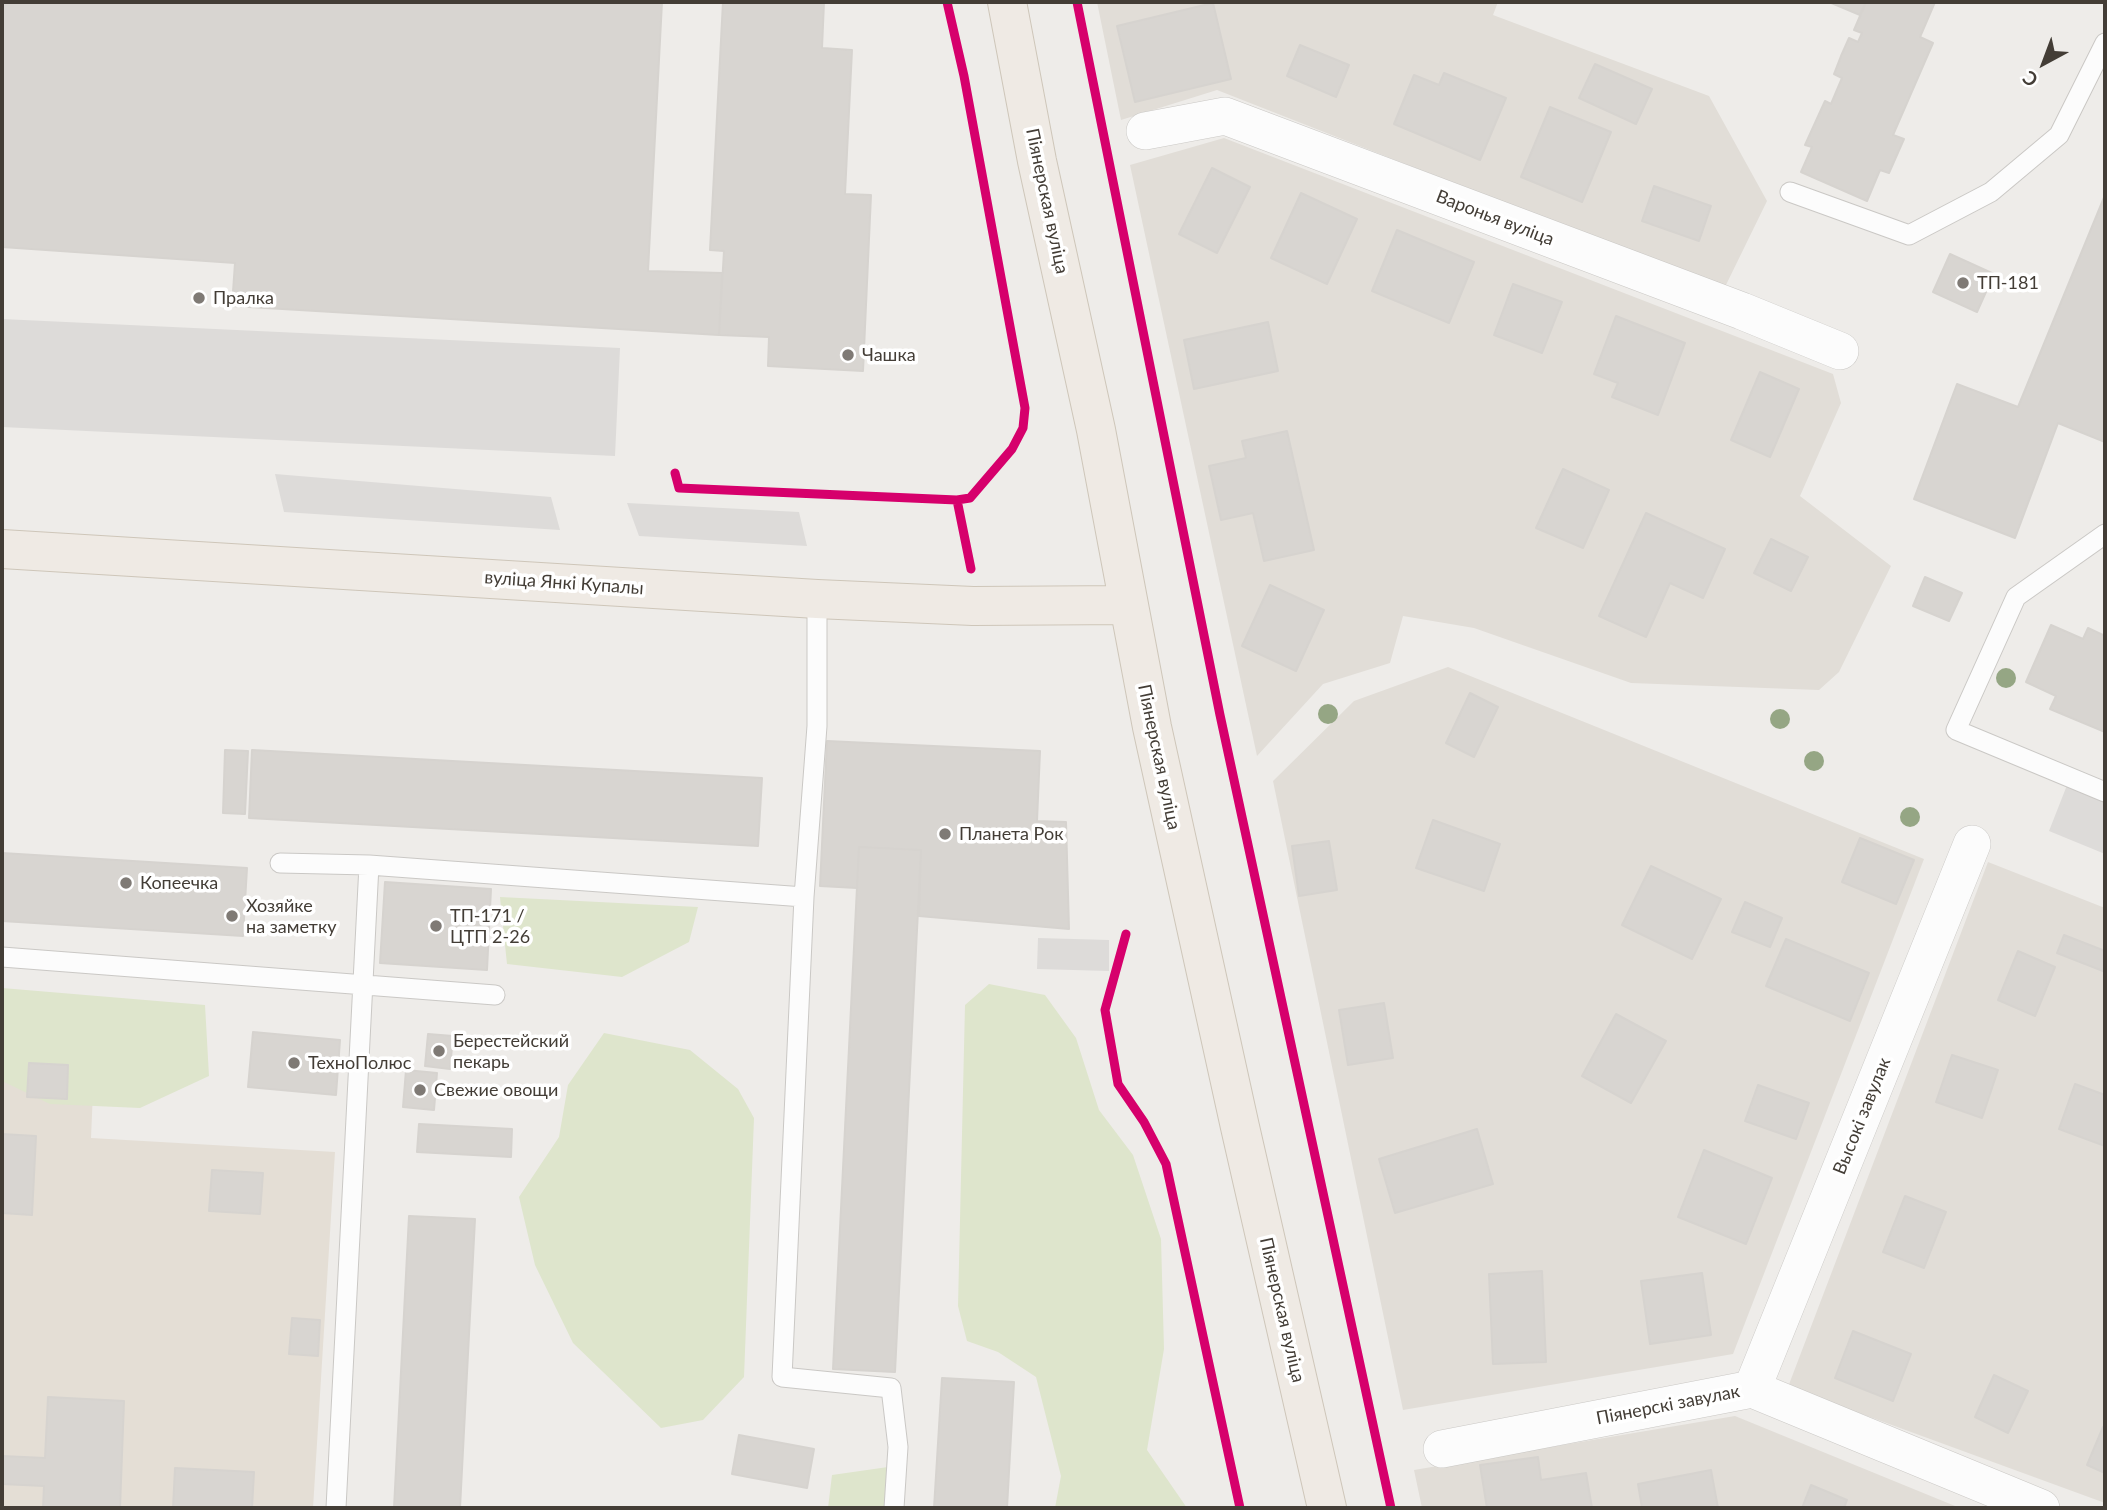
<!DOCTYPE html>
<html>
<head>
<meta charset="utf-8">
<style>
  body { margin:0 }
  #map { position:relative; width:2107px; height:1510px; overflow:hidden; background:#eeece9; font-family:Lato,sans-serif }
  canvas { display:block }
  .frame { position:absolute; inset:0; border:4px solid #433d36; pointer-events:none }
  .north { position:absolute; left:2009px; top:28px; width:70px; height:70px; -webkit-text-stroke:5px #fff; paint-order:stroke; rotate:221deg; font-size:19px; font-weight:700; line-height:28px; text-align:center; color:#433d36 }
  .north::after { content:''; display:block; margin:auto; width:24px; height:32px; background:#433d36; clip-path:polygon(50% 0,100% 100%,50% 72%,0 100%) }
</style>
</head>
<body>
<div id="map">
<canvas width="2107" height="1510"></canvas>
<div class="frame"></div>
<div class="north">С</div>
</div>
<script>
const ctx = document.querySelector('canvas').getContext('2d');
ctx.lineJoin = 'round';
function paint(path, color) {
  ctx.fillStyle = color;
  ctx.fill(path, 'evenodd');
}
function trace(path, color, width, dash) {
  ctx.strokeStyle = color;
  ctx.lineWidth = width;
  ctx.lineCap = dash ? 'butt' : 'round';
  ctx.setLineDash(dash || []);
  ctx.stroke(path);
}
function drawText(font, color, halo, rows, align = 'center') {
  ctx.font = font + ' Lato,sans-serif';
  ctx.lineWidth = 7;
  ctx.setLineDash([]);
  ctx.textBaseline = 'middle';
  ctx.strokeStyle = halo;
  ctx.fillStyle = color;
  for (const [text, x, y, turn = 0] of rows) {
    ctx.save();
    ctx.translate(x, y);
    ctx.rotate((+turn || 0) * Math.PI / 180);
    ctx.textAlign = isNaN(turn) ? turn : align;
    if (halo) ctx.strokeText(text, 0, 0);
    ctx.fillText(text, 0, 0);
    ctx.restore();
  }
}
paint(new Path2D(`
  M1097,2H1498L1493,15L1709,96L1767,201L1724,289L1217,90L1121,120Z
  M1224,138L1833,374L1841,403L1800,496L1891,566L1839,672L1819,690L1631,683L1474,628L1403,616L1390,663L1323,684L1257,756L1130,165Z
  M1448,667L1924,859L1733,1354L1403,1410L1273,781L1354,701Z
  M1988,862L2105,908V1503L1788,1387Z
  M1735,1416L1960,1508H1422L1414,1470Z`), '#e1ddd7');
paint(new Path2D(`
  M2,1061L94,1067L91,1138L335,1152L313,1508H2Z`), '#e4ded5');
paint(new Path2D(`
  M500,897L698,907L689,942L622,977L507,964Z
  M989,984L1045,995L1076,1038L1099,1110L1133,1155L1161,1239L1164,1349L1147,1450L1187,1508H1055L1061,1476L1036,1377L998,1352L967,1341L958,1306L965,1005Z
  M2,988L205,1005L209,1076L140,1108L50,1104L2,1081Z
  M604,1033L690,1050L738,1089L754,1118L744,1377L703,1420L661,1428L573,1343L535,1265L519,1197L559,1137L568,1085Z
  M888,1467L889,1508H828L832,1475Z`), '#dee5cc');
paint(new Path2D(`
  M2,319L620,348L615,456L2,427Z
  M275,474L551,497L560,530L284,512Z
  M627,503L799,512L807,546L639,536Z
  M2071,775L2105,789V854L2049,831Z
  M1038,938L1109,940V971L1037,969Z`), '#dddbd9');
const building = new Path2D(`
  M2,2H662L648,271L722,273L719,335L232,306L235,263L2,247Z
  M723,2H824L822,48L852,50L845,194L871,195L863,371L768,366L769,337L719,335L724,251L710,250Z
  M1829,2H1866L1860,15Z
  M1866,2H1935L1920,37L1933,43L1893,135L1904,139L1889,173L1880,170L1867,201L1801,172L1812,147L1805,145L1825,101L1831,104L1842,78L1834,74L1841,56L1849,38L1858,42L1862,33L1854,30Z
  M1213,3L1231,79L1135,102L1117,26Z
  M1300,45L1349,65L1336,97L1287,76Z
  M1595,64L1652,89L1636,124L1579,98Z
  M1444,73L1506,98L1480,160L1394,124L1414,75L1439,85Z
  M1550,107L1611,132L1582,202L1521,177Z
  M1212,168L1250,187L1217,253L1179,234Z
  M1654,186L1711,206L1699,241L1642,221Z
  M1301,193L1357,219L1327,284L1271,258Z
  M2105,195V442L2058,423L2015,538L1914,499L1957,384L2018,407Z
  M1397,230L1474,262L1449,323L1372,291Z
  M1950,254L1994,274L1977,312L1933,292Z
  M1513,284L1562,302L1542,353L1494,335Z
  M1616,316L1685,343L1658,415L1612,397L1618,383L1594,374Z
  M1268,322L1278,371L1194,389L1184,340Z
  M1760,372L1799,389L1770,457L1731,440Z
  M1287,431L1314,550L1264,561L1253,513L1221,520L1209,466L1246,458L1242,441Z
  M1563,469L1609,490L1583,548L1536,528Z
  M1646,513L1725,549L1703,598L1670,583L1646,637L1599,616Z
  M1771,539L1808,557L1791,591L1754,573Z
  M1925,577L1962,593L1949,621L1913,606Z
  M1270,585L1324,610L1296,671L1242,646Z
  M2051,625L2083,639L2088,628L2105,636V732L2050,709L2056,696L2026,682Z
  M1470,693L1498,707L1474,757L1446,743Z
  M827,741L1040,751L1037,821L1066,822L1069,929L919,916L921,850L859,847L857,888L820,886Z
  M225,750L248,751L245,814L223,813Z
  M252,750L762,778L758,846L249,818Z
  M1433,820L1500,844L1484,891L1416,868Z
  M1860,838L1914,860L1896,904L1842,882Z
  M1329,841L1337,890L1299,896L1292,846Z
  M859,847L921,850L895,1372L833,1369Z
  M2,853L247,868L243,936L2,921Z
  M1651,866L1721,899L1692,959L1622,925Z
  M385,882L491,889L487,970L380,963Z
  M1745,902L1782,918L1770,947L1732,932Z
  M2064,935L2105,951L2103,971L2057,953Z
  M1786,939L1869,973L1850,1021L1766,986Z
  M2018,951L2055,967L2035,1016L1998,1000Z
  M1384,1003L1393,1058L1348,1065L1339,1010Z
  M1616,1014L1666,1041L1631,1103L1582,1076Z
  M253,1032L340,1040L336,1095L248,1087Z
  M428,1034L453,1036L450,1069L425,1066Z
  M1952,1055L1998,1070L1982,1118L1936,1102Z
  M29,1063L68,1065L67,1099L27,1097Z
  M406,1070L437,1073L434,1110L403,1107Z
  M2075,1084L2105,1095V1146L2059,1129Z
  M1758,1085L1809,1103L1796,1139L1745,1121Z
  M419,1124L512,1129L511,1157L417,1152Z
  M1477,1129L1493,1184L1395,1213L1379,1159Z
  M2,1134L36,1136L32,1215L2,1213Z
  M1704,1150L1772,1178L1746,1244L1678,1217Z
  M212,1170L263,1173L260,1214L209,1211Z
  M1905,1196L1946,1212L1924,1268L1883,1252Z
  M409,1216L475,1219L460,1508H394Z
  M1542,1271L1546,1362L1493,1364L1489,1274Z
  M1702,1273L1711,1335L1650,1344L1641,1281Z
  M292,1318L320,1320L318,1356L289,1354Z
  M1853,1331L1911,1354L1893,1401L1835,1378Z
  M1994,1375L2028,1391L2008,1433L1975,1417Z
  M942,1378L1014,1382L1007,1508H934Z
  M48,1397L124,1401L120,1508H43L44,1486L2,1484V1456L45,1458Z
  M2103,1427L2105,1428V1473L2087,1465Z
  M739,1435L814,1449L807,1488L732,1474Z
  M1538,1457L1541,1480L1586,1473L1592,1508H1487L1480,1465Z
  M175,1468L254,1472L252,1508H173Z
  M1711,1470L1718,1508H1642L1638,1484Z
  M1811,1485L1847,1500L1844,1508H1802Z`);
paint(building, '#d8d5d1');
trace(building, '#d6d3cf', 2);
const lane = new Path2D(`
  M1790,192L1909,235L1991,192L2059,135L2105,43
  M2105,534L2016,597L1956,730L2105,792
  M817,599V726L804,897L782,1377L891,1388L898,1447L894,1508
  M280,863L369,865L804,897
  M2,957L495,995
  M336,1508L369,865`);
const street = new Path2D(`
  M1145,131L1225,116L1742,311L1840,351
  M1752,1389L1972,844
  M1442,1449L1752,1389L2041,1508`);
const primary = new Path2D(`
  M1007,2L1037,161L1096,430L1152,727L1240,1127L1327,1508
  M2,549L817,599L973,606L1128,605`);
trace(lane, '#cac8c5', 21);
trace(street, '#cac8c5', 38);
trace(primary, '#cec6b9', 40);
trace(lane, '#fcfcfc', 19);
trace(street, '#fcfcfc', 37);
trace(primary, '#efeae4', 38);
trace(new Path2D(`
  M947,2L964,76L1025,408L1023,428L1012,449L970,498L957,500L971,569
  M1077,2L1220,715L1391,1508
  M675,473L679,488L957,500
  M1126,934L1105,1010L1118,1084L1144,1122L1166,1164L1240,1508`), '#d6006c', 9);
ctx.fillStyle = '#95a684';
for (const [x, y] of [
  [2006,678],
  [1328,714],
  [1780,719],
  [1814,761],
  [1910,817]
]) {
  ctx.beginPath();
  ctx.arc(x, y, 10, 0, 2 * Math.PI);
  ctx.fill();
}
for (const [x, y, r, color] of [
  [1963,283,7,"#7f7a75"],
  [199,298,7,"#7f7a75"],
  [848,355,7,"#7f7a75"],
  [945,834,7,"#7f7a75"],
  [126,883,7,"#7f7a75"],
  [232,916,7,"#7f7a75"],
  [436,926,7,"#7f7a75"],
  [439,1051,7,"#7f7a75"],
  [294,1063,7,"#7f7a75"],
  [420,1090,7,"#7f7a75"]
]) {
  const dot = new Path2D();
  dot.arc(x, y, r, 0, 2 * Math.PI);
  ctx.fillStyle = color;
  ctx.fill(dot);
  trace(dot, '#fff', 2.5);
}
drawText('18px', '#433d36', '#fff', [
  ["Піянерская вуліца",1047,201,78],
  ["Варонья вуліца",1495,218,21],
  ["вуліца Янкі Купалы",564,583,4],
  ["Піянерская вуліца",1159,757,78],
  ["Высокі завулак",1862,1116,-68],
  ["Піянерская вуліца",1282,1310,77],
  ["Піянерскі завулак",1668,1405,-11]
]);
drawText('18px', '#433d36', '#fff', [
  ["ТП-181",1977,283],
  ["Пралка",213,298],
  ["Чашка",862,355],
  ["Планета Рок",959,834],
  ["Копеечка",140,883],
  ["Хозяйке",246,906],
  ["на заметку",246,927],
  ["ТП-171 /",450,916],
  ["ЦТП 2-26",450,937],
  ["Берестейский",453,1041],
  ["пекарь",453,1062],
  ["ТехноПолюс",308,1063],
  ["Свежие овощи",434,1090]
], 'left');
</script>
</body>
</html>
